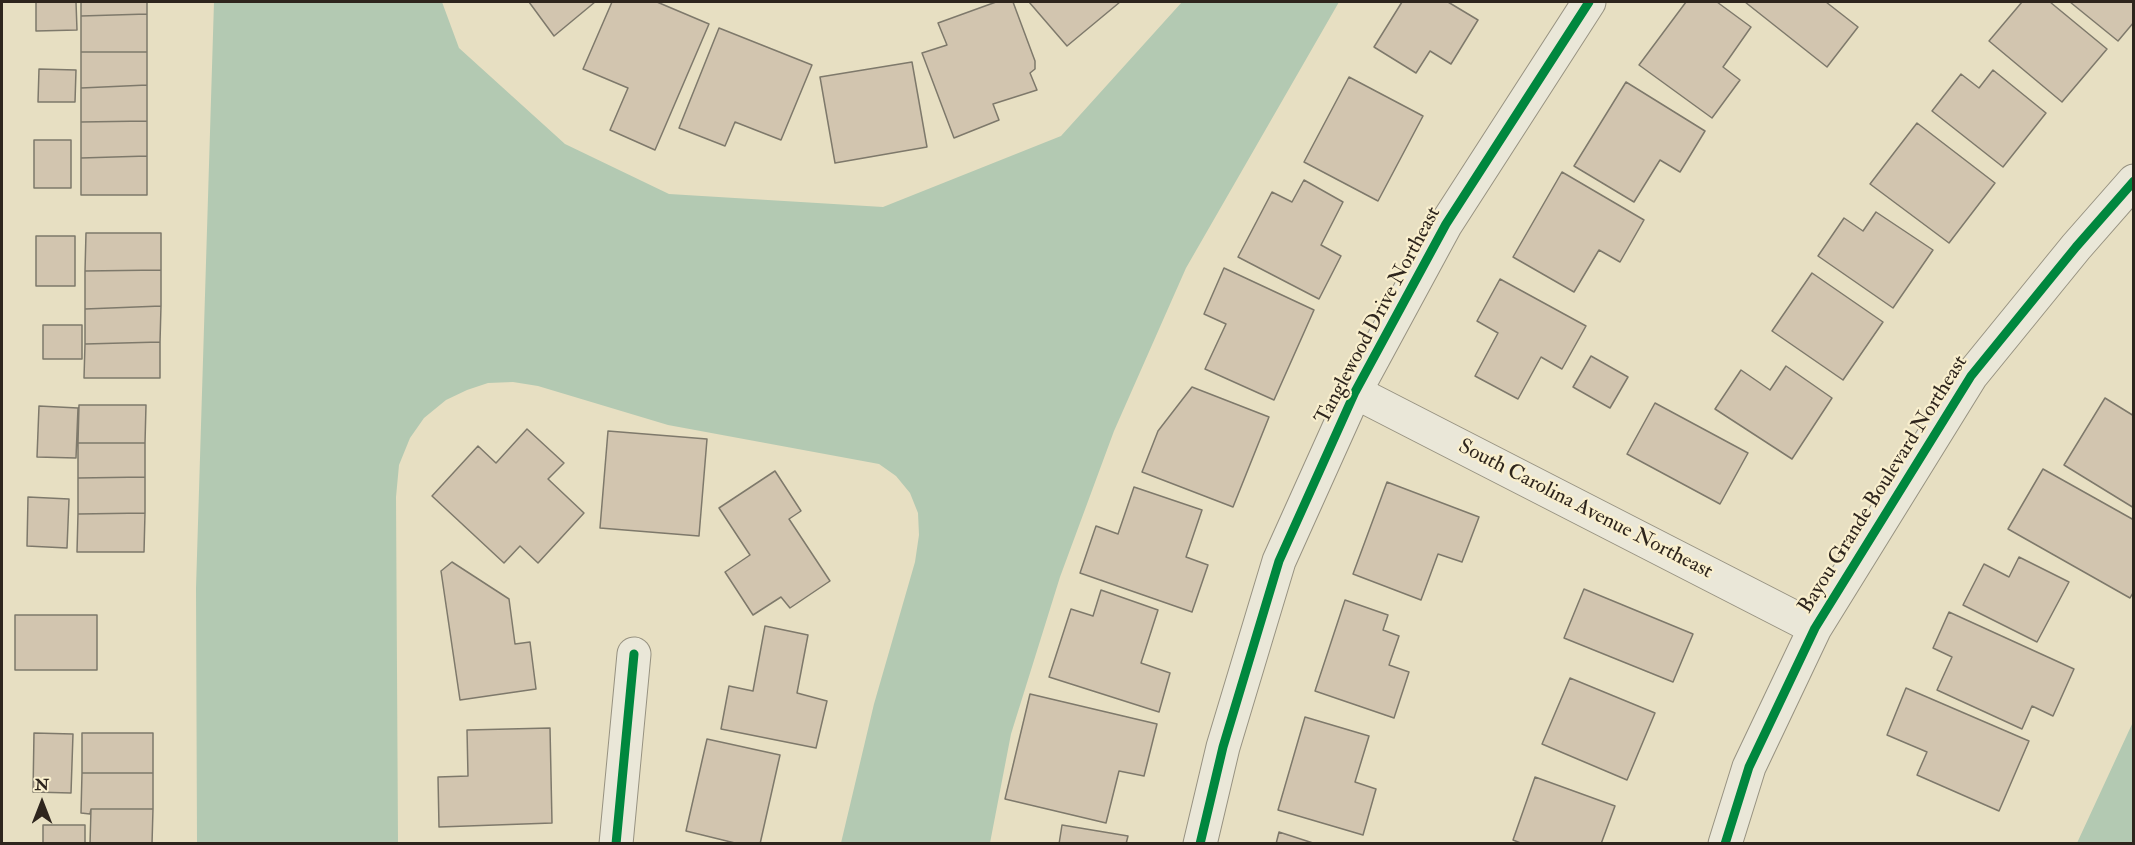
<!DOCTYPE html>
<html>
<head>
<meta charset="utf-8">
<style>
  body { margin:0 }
  #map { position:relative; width:2135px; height:845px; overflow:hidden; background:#e7dfc2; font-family:"IM FELL Double Pica",serif }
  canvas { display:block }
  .frame { position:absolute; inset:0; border:3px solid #2e251d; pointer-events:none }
  .north { position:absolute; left:12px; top:773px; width:60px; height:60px; -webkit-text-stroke:4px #f9efce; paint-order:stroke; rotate:0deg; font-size:16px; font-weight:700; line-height:24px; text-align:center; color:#2e251d }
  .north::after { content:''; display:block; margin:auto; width:21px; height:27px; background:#2e251d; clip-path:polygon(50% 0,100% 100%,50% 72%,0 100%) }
</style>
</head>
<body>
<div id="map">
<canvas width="2135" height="845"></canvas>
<div class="frame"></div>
<div class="north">N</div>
</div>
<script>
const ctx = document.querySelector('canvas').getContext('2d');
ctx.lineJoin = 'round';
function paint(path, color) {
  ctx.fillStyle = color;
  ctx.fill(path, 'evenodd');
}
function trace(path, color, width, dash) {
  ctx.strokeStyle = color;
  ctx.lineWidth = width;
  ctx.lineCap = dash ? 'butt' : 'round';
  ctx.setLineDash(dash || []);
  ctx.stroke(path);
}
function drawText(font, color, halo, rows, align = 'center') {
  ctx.font = font + ' "IM FELL Double Pica",serif';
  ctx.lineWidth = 4.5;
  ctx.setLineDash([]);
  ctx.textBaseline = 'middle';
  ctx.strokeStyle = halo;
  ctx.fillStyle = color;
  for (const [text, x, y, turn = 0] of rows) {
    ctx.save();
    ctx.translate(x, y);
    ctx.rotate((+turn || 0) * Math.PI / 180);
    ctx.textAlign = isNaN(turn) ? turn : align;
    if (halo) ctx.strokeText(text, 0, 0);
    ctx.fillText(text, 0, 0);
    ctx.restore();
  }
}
paint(new Path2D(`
  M214,2H442L459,48L565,144L669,194L883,207L1061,136L1182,2H1339L1186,268L1114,431L1060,577L1011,734L990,843H841L874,704L915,562L919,535L918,513L910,493L896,476L879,464L668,425L538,386L513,382L488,383L467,390L446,400L424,418L410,438L399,465L396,497L398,843H197L196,588Z
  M2133,722V843H2077Z`), '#b3c9b2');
const building = new Path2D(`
  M36,2H76L77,30L36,31Z
  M81,2H147V14L81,16Z
  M529,2H595L554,36Z
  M612,2H657L709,24L655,150L610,130L628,88L583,69Z
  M996,2H1013L1035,61V69L1030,73L1037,90L993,104L999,120L954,138L922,53L947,45L938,23Z
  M1029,2H1120L1067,46Z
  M1402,2H1448L1478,20L1451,64L1430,51L1416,73L1374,47Z
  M1686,2H1717L1751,27L1723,67L1740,80L1712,118L1639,65Z
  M1745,2H1826L1858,27L1827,67Z
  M2022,2H2050L2107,49L2062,102L1989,41Z
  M2070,2H2134V22L2118,41Z
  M147,14V52H81V16Z
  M719,28L812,65L781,140L735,122L725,146L679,128Z
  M81,52H147V85L81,88Z
  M912,62L927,147L835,163L820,77Z
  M39,69L76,70L75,102H38Z
  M1993,70L2046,113L2003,167L1932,111L1961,74L1979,88Z
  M1349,77L1423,116L1378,201L1304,162Z
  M1626,82L1705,131L1680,172L1660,160L1634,202L1574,166Z
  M147,85V121L81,122V88Z
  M147,121V156L81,158V122Z
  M1917,123L1995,183L1949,243L1870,184Z
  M34,140H71V188H34Z
  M147,156V195H81V158Z
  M1562,172L1644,220L1620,262L1599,250L1574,292L1513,257Z
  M1304,180L1343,202L1321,245L1341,256L1319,299L1238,257L1272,192L1292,202Z
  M1876,212L1933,250L1893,308L1818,256L1844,218L1863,231Z
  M86,233H161V270L85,271Z
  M36,236H75V286H36Z
  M1224,268L1314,310L1274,400L1205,369L1226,324L1204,314Z
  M161,270V306L85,309V271Z
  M1812,273L1883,322L1843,380L1772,331Z
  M1500,279L1586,326L1562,369L1541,357L1518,399L1475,376L1498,333L1477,321Z
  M161,306L160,342L85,344V309Z
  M43,325H82V359H43Z
  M160,342V378H84L85,344Z
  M1591,356L1628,377L1610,408L1573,387Z
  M1786,366L1832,398L1792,459L1715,409L1741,370L1770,390Z
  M1192,387L1269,417L1233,507L1142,472L1158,431Z
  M2105,398L2134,416V508L2064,465Z
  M1655,403L1748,453L1720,504L1627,454Z
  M79,405H146L145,443H78Z
  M39,406L78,408L76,458L37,457Z
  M527,429L564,463L548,479L584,513L538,563L520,546L504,563L432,496L478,446L496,463Z
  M608,431L707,439L699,536L600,528Z
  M78,443H145V477L78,478Z
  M2043,469L2134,520V591L2130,598L2008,529Z
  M775,471L801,511L789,519L830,581L790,608L781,597L753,615L725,572L750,555L719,508Z
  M145,477V513L78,514V478Z
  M1387,482L1479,517L1462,562L1438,554L1421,600L1353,574Z
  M1134,487L1202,510L1186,557L1208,565L1192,612L1080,573L1096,526L1118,534Z
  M28,497L69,499L67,548L27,546Z
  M145,513L144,552H77L78,514Z
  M2019,557L2069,582L2037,642L1963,605L1984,564L2009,577Z
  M452,562L509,599L515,644L530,642L536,689L460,700L441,571Z
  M1584,589L1693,634L1673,682L1564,638Z
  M1101,590L1158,610L1141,663L1170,673L1159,712L1049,677L1071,609L1093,616Z
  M1345,600L1388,615L1383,630L1399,636L1389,665L1409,672L1394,718L1315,691Z
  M1949,612L2074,669L2053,716L2032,706L2022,729L1937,690L1952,657L1933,648Z
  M15,615H97V670H15Z
  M765,626L808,635L797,693L827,701L816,748L721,729L729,686L753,691Z
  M1570,678L1655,713L1627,780L1542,744Z
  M1906,688L2029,741L1999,811L1917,775L1927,752L1887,735Z
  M1030,694L1157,724L1144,776L1119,771L1106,823L1005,799Z
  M1305,717L1369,736L1355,782L1376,789L1363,835L1278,810Z
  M550,728L552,823L439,827L438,777L468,776L467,730Z
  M34,733L73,734L71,793L33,792Z
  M82,733H153V773H82Z
  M707,739L780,755L760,844H739L686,831Z
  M82,773H153V809H91L90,814L81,813Z
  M1535,777L1615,806L1601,844H1523L1513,840Z
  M91,809H153L152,844H90Z
  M43,825H85V844H43Z
  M1062,825L1128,836L1126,844H1059Z
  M1279,832L1316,844H1276Z`);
paint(building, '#d2c5af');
trace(building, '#7e796b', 1.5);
const minor = new Path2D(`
  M1355,392L1815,628
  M616,844L634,654
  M1200,844L1223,747L1279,561L1355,392L1446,224L1589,2
  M1725,844L1749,767L1815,628L1971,376L2076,247L2134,181`);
trace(minor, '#979281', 35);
trace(minor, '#eae7d8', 33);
trace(new Path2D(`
  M616,844L634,654
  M1200,844L1223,747L1279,561L1355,392L1446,224L1589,2
  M1725,844L1749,767L1815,628L1971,376L2076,247L2134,181`), '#00873e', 9);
drawText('21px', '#2e251d', '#f9efce', [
  ["Tanglewood Drive Northeast",1379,316,-62],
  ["Bayou Grande Boulevard Northeast",1884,485,-58],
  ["South Carolina Avenue Northeast",1585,510,27]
]);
</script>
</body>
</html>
